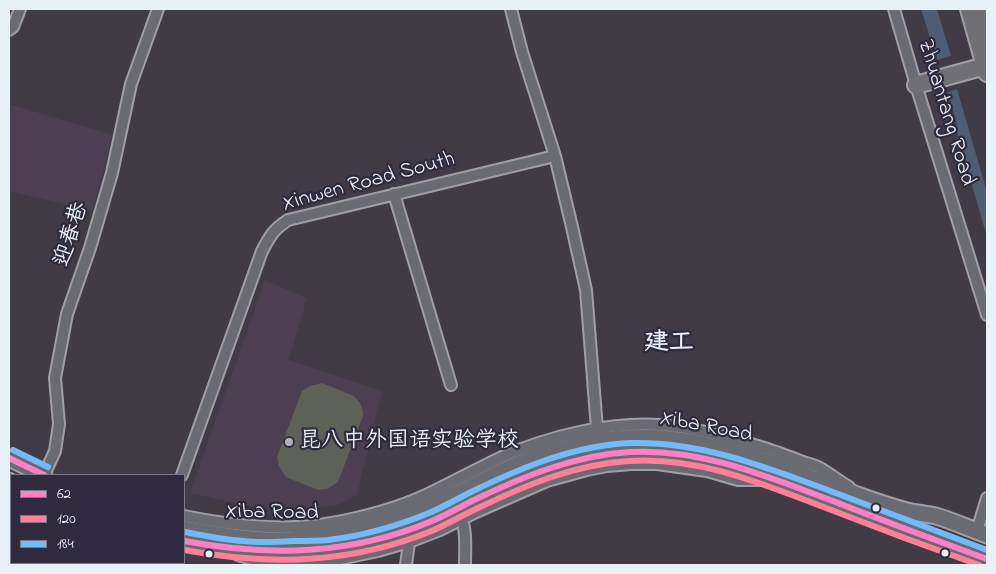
<!DOCTYPE html>
<html>
<head>
<meta charset="utf-8">
<style>
  body { margin:0 }
  #map { position:relative; width:996px; height:574px; overflow:hidden; background:#413b46; font-family:"Indie Flower",sans-serif }
  canvas { display:block }
  .frame { position:absolute; inset:0; border:10px solid #e8f1f8; pointer-events:none }
  .legend { position:absolute; left:10px; top:474px; width:175px; height:90px; box-sizing:border-box; background:#2f2a3d; border:1px solid #797a88; margin:0; padding:6px 9px; list-style:none; font-size:15px; color:#e8f1f8 }
  .legend li { display:flex; align-items:center; gap:10px; height:25px }
  .legend b { width:25px; border:1px solid #797a88 }
</style>
</head>
<body>
<div id="map">
<canvas width="996" height="574"></canvas>
<div class="frame"></div>
<ul class="legend">
<li><b style="height:6px;background:#ff80c5"></b>62</li>
<li><b style="height:6px;background:#ff8098"></b>120</li>
<li><b style="height:6px;background:#73baf8"></b>184</li>
</ul>
</div>
<script>
const ctx = document.querySelector('canvas').getContext('2d');
ctx.lineJoin = 'round';
function paint(path, color) {
  ctx.fillStyle = color;
  ctx.fill(path, 'evenodd');
}
function trace(path, color, width, dash) {
  ctx.strokeStyle = color;
  ctx.lineWidth = width;
  ctx.lineCap = dash ? 'butt' : 'round';
  ctx.setLineDash(dash || []);
  ctx.stroke(path);
}
function drawText(font, color, halo, rows, align = 'center') {
  ctx.font = font + ' "Indie Flower","LXGW WenKai TC",sans-serif';
  ctx.lineWidth = 4.5;
  ctx.setLineDash([]);
  ctx.textBaseline = 'middle';
  ctx.strokeStyle = halo;
  ctx.fillStyle = color;
  for (const [text, x, y, turn = 0] of rows) {
    ctx.save();
    ctx.translate(x, y);
    ctx.rotate((+turn || 0) * Math.PI / 180);
    ctx.textAlign = isNaN(turn) ? turn : align;
    if (halo) ctx.strokeText(text, 0, 0);
    ctx.fillText(text, 0, 0);
    ctx.restore();
  }
}
paint(new Path2D(`
  M9,104L113,135L92,211L9,191Z
  M265,280L307,298L289,360L382,391L357,495L338,505L300,511L264,509L190,493Z`), '#4b3f51');
paint(new Path2D(`
  M322,383L354,396L360,403L363,411V416L338,482L327,489L318,490L286,477L279,466L277,457L302,391L310,386Z
  M9,497L11,498V563H73L72,565H10L9,560Z`), '#5d6157');
paint(new Path2D(`
  M921,9H937L951,56L937,60Z
  M957,89L987,192V237L957,133L956,121L948,92Z`), '#4e5c74');
const street = new Path2D(`
  M511,9L522,52L555,156L572,227L586,290L597,429
  M894,9L916,85L987,315
  M9,30L13,27L20,9
  M394,194L451,385
  M44,475L55,451L59,424L55,378L67,314L90,248L112,173L131,84L158,9
  M182,475L262,251C270,236 273,230 288,220L555,156
  M460,514C467,530 465,548 465,565
  M184,516C229,525 281,532 326,524C361,518 396,509 428,494C453,482 477,469 502,457C550,436 608,422 660,425C696,428 730,437 764,448C777,452 790,457 803,462C809,464 815,465 820,468C830,474 839,481 849,487
  M977,531L987,498
  M238,555L266,563L335,560L378,551L409,542L440,530L476,512L547,481L587,470L607,466L631,464H657L707,471L738,480H766
  M406,565L409,542`);
const secondary = new Path2D(`
  M9,458L44,475
  M9,481L11,483
  M184,529C218,535 253,541 288,540C334,539 389,524 431,506C456,495 481,481 506,469C535,456 572,445 603,440C694,426 779,467 863,497C877,502 892,507 907,511C916,513 926,514 936,516C953,521 970,529 987,535
  M184,541C210,546 237,551 263,551C273,552 283,551 293,550C307,550 321,550 335,548C368,543 401,534 432,521C446,515 460,507 474,500C523,477 574,455 630,452C699,448 766,476 829,500C882,520 934,540 987,559`);
const primary = new Path2D(`
  M969,9L987,73
  M981,9L987,32
  M916,85L985,66`);
trace(street, '#a09fa5', 14);
trace(secondary, '#a09fa5', 19);
trace(primary, '#a09fa5', 20);
trace(street, '#6a6b72', 10);
trace(secondary, '#6a6b72', 15);
trace(primary, '#6f6f74', 16);
trace(new Path2D(`
  M9,458L44,475
  M184,541C270,557 351,555 432,521C446,515 460,507 474,500C522,477 575,455 630,452C701,448 768,477 833,501C884,521 935,540 987,559`), '#ff80c5', 6);
trace(new Path2D(`
  M184,550C270,566 352,564 434,530C449,523 463,515 478,508C526,485 576,464 629,461C698,456 763,484 826,508C877,528 928,547 979,565`), '#ff8098', 6);
trace(new Path2D(`
  M13,450L48,467
  M186,532C205,536 224,540 244,541C261,543 277,542 294,541C305,541 317,541 328,540C362,536 397,526 429,513C443,507 457,499 471,492C520,468 575,445 631,443C702,441 768,468 833,492C885,512 936,531 987,550`), '#73baf8', 6);
for (const [x, y, r, color] of [
  [289,442,5,"#aeb1ba"],
  [876,508,4.5,"#e8f1f8"],
  [945,553,4.5,"#e8f1f8"],
  [209,554,4.5,"#e8f1f8"]
]) {
  const dot = new Path2D();
  dot.arc(x, y, r, 0, 2 * Math.PI);
  ctx.fillStyle = color;
  ctx.fill(dot);
  trace(dot, '#2f2a3d', 2);
}
drawText('22px', '#e8f1f8', '#2f2a3d', [
  ["Zhuantang Road",945,113,73],
  ["Xinwen Road South",369,183,-15],
  ["迎春巷",73,235,-73],
  ["Xiba Road",706,428,11],
  ["Xiba Road",272,514,1]
]);
drawText('22px', '#e8f1f8', '#2f2a3d', [
  ["昆八中外国语实验学校",299,442]
], 'left');
drawText('bold 25px', '#e8f1f8', '#2f2a3d', [
  ["建工",669,345]
]);
</script>
</body>
</html>
